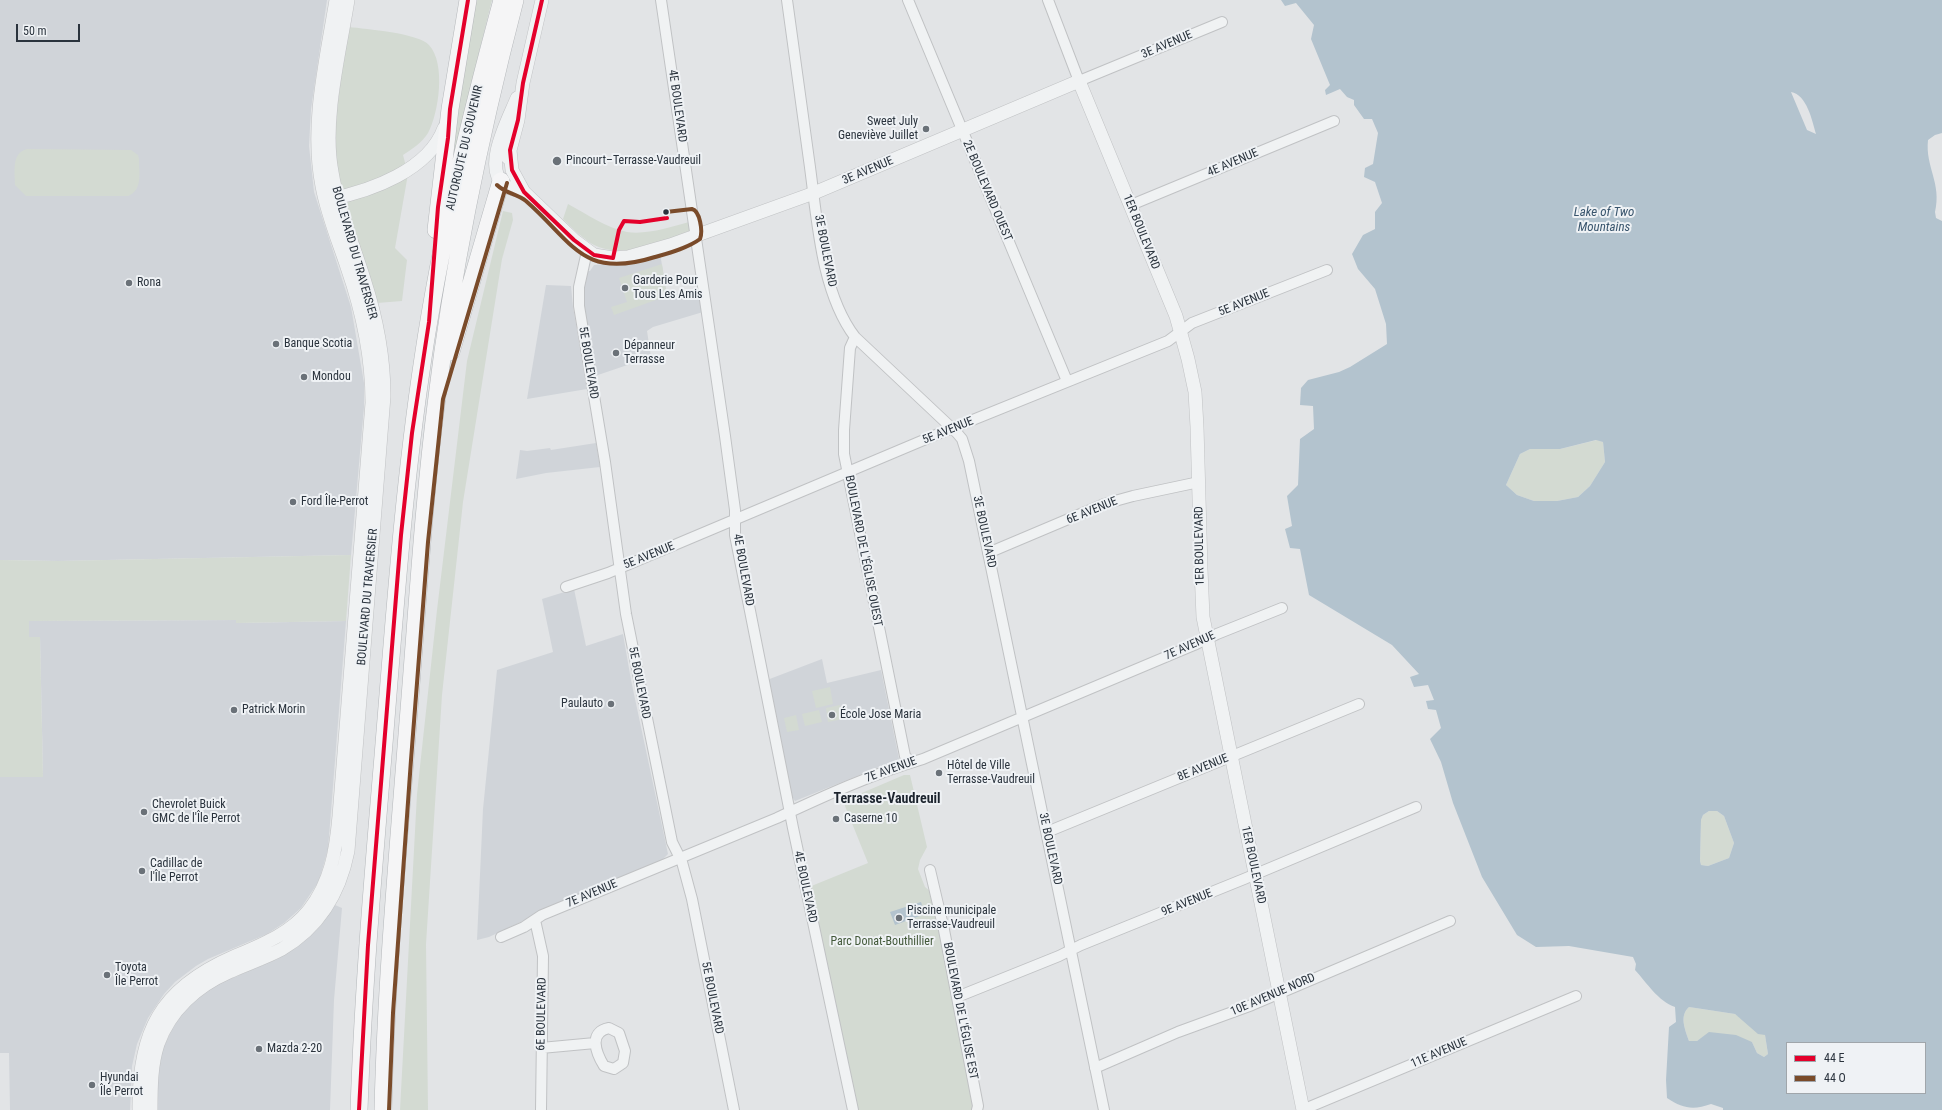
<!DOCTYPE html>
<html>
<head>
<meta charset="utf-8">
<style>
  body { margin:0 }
  #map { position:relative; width:1942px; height:1110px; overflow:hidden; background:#e2e4e6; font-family:"Roboto Condensed",sans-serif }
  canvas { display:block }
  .legend { position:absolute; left:1786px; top:1042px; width:140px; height:52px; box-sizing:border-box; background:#eff2f5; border:1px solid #a0a6ab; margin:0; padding:5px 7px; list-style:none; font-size:12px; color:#2a333d }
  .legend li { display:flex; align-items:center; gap:8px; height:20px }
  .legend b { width:20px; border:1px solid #a0a6ab }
  .scale { position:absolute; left:16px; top:24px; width:64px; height:18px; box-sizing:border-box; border:2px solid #2a333d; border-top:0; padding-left:5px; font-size:12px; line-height:14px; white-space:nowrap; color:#2a333d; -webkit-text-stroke:3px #eff2f5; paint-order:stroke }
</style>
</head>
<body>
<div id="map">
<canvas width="1942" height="1110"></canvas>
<ul class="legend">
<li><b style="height:5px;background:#e4002b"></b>44 E</li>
<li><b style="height:5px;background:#7a4b2a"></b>44 O</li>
</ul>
<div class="scale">50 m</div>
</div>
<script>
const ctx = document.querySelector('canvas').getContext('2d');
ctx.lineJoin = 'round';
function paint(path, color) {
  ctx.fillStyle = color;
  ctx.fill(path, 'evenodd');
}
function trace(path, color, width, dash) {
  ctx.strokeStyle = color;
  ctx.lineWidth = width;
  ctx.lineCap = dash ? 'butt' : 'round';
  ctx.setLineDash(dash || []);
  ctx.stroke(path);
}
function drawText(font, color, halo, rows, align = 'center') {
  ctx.font = font + ' "Roboto Condensed",sans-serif';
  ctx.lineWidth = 4;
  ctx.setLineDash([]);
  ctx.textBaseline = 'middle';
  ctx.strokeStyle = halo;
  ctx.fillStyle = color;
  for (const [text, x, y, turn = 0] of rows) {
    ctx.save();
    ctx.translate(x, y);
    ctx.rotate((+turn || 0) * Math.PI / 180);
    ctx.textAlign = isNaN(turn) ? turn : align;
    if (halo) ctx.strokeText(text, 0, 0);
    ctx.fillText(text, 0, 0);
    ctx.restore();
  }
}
paint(new Path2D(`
  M0,0H327L311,109L309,146L314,192L351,307L364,383V407L351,555L58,561L0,560Z
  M660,253L667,296L700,288L703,312L653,327L647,331L651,357L595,376L584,309V292L587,271H590L594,265L611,264Z
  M546,285L571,286L573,307L587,389L527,399Z
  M596,443L600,467L546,473L516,479L520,450L527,451L550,448L551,450Z
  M574,589L586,646L623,634L631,680L668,854L662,860L655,863L569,899L489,937L477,940L483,809L497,670L553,652L542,599Z
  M236,620L237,623L346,621L328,849L319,881L301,908L284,923L267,934L208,959L196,966L175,982L164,994L148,1018L137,1044L132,1066L130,1110H10L9,1053H0V777L43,776L40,637H29V621Z
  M822,659L827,683L881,670L899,759L795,801L791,795L767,680Z
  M335,905L342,908L334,1000L330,1110H157L158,1073L161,1053L172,1029L185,1009L202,994L222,982L277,959L297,947L320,926Z`), '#d0d4d9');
paint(new Path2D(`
  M475,0H492L448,178Z
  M349,27C366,29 418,33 429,45C446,63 439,113 428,133C422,143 412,149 403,155L408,174L395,248L407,260L402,301L377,303C362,258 342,211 337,163C332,117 343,71 349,27Z
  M27,149L131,150L138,155L139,159C139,173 143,190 128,196H26L15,185C15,172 11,153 27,149Z
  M568,204C587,214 606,228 627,232C647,235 670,227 689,222L690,231C659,242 620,262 589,242C579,235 571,227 563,219Z
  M503,211L512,213L513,220L502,259L463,502L442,695L426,944L428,1110H400L417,794L437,610L467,361Z
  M662,264L667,296L614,315L611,307L627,302L619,278Z
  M1597,440L1603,442L1605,462L1590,486L1578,497L1557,501H1534L1517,495L1506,485L1520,454L1530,449H1560Z
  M351,555L346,621L236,623V620L29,621V637H40L43,777H0V560L58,561Z
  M830,687L833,704L816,708L812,691Z
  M840,705L843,719L828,722L826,708Z
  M819,710L822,722L805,726L802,714Z
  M796,715L799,730L787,732L784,718Z
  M904,775H910L927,847L920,860L918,869L925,887L930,891L940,927L974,1104L972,1110H856L809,887L868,863L843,801Z
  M1709,811H1717L1724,816L1734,843L1729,858L1708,866L1701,865L1700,861L1701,820L1703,815Z
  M1689,1007L1735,1014L1765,1035L1768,1054L1764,1057L1757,1053L1752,1042L1704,1037L1697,1041H1689C1685,1029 1679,1016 1689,1007Z`), '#d3dad2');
paint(new Path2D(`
  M1281,0H1942V133L1935,135L1928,140C1925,167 1942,183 1935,212L1936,218L1942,221V1110H1723V1108L1711,1104C1694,1110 1683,1109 1667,1098L1666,1080L1669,1027L1676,1022L1675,1007C1658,1001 1647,983 1635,970L1636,964L1633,957L1569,946L1536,947L1517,935L1482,877L1453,803L1441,762L1430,739L1441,728L1436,710L1428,709L1426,701L1434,700L1428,685L1414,687L1410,677L1419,674L1392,645L1309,595L1300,549L1290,548L1285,529L1292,526L1287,496L1298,485L1300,439L1314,429L1313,406L1300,405L1301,388L1308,380L1339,372L1350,367L1387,344L1386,324L1375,289L1358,269L1352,254L1363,235L1375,229V212L1382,203L1375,182L1364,177L1365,168L1373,164L1378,133L1372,119H1364L1354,105V100L1347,97L1340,89L1326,95L1325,90L1330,85L1311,39L1314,25L1296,3L1285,6ZM1791,92C1807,95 1812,120 1816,134L1807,130ZM1596,440L1603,442L1605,462L1590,486L1578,497L1557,501H1534L1517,495L1506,485L1520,454L1530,449H1560ZM1709,811H1717L1724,816L1734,843L1729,858L1708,866L1701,865L1700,861L1701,820L1703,815ZM1689,1007L1735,1014L1758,1034L1765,1035L1768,1054L1764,1057L1757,1053L1752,1042L1736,1035L1709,1032L1697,1041H1689C1685,1029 1679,1016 1689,1007ZM1787,1043H1925V1093H1787Z
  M921,902L925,914L895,925L890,912Z`), '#b3c3ce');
const minor = new Path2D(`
  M661,0L725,436L735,510V535L793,828L853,1110
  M787,0C794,53 802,106 809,160C817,215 820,291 855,337L957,433L962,439L969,461L1104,1110
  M908,0L1067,381
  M1048,0L1079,81L1222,22
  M1131,205L1334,121
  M587,251L579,287V306L605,462L626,614L672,842L682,862L692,899L734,1110
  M855,337L850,348L844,430V454L905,756L911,762
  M988,553L1104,504L1133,496L1199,482
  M566,587L608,573L938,434L1168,341L1192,323L1327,270
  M1047,832L1359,704
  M930,870L944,930L978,1106L977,1110
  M535,920L543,956L541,1110
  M501,937L524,927L542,915L777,818C824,796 872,774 923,759L1194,645L1217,634L1282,608
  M957,997L1059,956L1081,945L1244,879L1416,807
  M609,1028L619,1033L625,1051L623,1063L614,1069L604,1066C596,1053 588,1032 609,1028Z
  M541,1048L595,1043
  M1095,1068L1178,1032L1252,1005L1450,921
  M1302,1110L1576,996`);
const tertiary = new Path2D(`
  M517,98C509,118 482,167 504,185C509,189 518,190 524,192
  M510,150L512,170L524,192L574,240L594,255L613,258L628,257L670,245L814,193L1079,81L1176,316L1188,359L1195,392L1197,427L1201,569L1203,617L1303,1110
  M508,158L518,120L523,83L542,0
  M330,199C371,191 429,170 444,128
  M139,1110C138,1032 160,989 233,957C261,945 290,934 309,910C331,882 336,850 339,816L372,403C372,357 362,310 347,267C338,240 327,214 322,186C310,125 326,61 336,0
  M151,1110C151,1088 151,1065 158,1044C170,1010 197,986 229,972C247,964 265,958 282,949C319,927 340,892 348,851L384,396C384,358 376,316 364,279C353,243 338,209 332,172C322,121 340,51 348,0`);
const trunk = new Path2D(`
  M436,230L450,109L468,0
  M451,352L501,181
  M359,1110C363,992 373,874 383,756C394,623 403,490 423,358C441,237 470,118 502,0
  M383,1110C386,981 398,851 408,722C417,614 423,505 437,397C453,263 481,131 515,0`);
trace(minor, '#c0c2c4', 12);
trace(tertiary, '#c0c2c4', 14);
trace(trunk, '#b4b7ba', 18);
trace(minor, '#f0f2f3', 10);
trace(tertiary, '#f0f2f3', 13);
trace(trunk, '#f5f5f6', 17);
trace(new Path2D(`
  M542,0L523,83L518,120L510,150L512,170L524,192L574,240L594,255L613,258L619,230L624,221L640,222L667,218
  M359,1110L368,945L401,535L412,433L429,322L438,207L448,138L450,109L468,0`), '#e4002b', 4);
trace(new Path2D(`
  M497,185C505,193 517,194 526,201C573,242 582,280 655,257C669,253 688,248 700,239C703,231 700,211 692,209L666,212
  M389,1110L393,1013L411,760L428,542L443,399L507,183`), '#7a4b2a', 4);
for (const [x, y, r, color] of [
  [926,129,4,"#6a7178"],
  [557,161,5,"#6a7178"],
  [666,212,3.5,"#2a333d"],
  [129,283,4,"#6a7178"],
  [625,288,4,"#6a7178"],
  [276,344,4,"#6a7178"],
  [616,353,4,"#6a7178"],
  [304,377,4,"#6a7178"],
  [293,502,4,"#6a7178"],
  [611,704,4,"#6a7178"],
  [234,710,4,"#6a7178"],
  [832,715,4,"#6a7178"],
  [939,773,4,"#6a7178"],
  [144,812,4,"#6a7178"],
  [836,819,4,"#6a7178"],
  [142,871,4,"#6a7178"],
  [899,918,4,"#6a7178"],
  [107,975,4,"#6a7178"],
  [259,1049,4,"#6a7178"],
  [92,1085,4,"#6a7178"]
]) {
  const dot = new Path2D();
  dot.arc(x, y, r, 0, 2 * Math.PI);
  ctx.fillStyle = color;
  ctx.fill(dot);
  trace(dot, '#eff2f5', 1.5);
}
drawText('12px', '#2a333d', '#eff2f5', [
  ["3E AVENUE",1167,45,-23],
  ["4E BOULEVARD",677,106,82],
  ["AUTOROUTE DU SOUVENIR",465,148,-77],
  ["4E AVENUE",1233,163,-23],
  ["3E AVENUE",868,171,-23],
  ["2E BOULEVARD OUEST",987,191,67],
  ["1ER BOULEVARD",1141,232,68],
  ["3E BOULEVARD",825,251,79],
  ["BOULEVARD DU TRAVERSIER",354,253,74],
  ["5E AVENUE",1244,303,-22],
  ["5E BOULEVARD",588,363,81],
  ["5E AVENUE",948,431,-22],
  ["6E AVENUE",1092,511,-22],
  ["3E BOULEVARD",984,532,78],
  ["1ER BOULEVARD",1200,546,-91],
  ["BOULEVARD DE L'ÉGLISE OUEST",863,551,79],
  ["5E AVENUE",649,556,-22],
  ["4E BOULEVARD",743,570,80],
  ["BOULEVARD DU TRAVERSIER",368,597,-85],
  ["7E AVENUE",1190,646,-24],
  ["5E BOULEVARD",639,683,79],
  ["8E AVENUE",1203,768,-22],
  ["7E AVENUE",891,770,-20],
  ["3E BOULEVARD",1050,849,78],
  ["1ER BOULEVARD",1253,865,78],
  ["4E BOULEVARD",805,887,78],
  ["7E AVENUE",592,894,-23],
  ["9E AVENUE",1187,903,-22],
  ["10E AVENUE NORD",1273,995,-23],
  ["5E BOULEVARD",712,998,79],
  ["BOULEVARD DE L'ÉGLISE EST",960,1011,79],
  ["6E BOULEVARD",542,1014,-89],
  ["11E AVENUE",1439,1053,-23]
]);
drawText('12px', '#2a333d', '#eff2f5', [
  ["Sweet July",918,122,"right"],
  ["Geneviève Juillet",918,136,"right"],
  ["Pincourt–Terrasse-Vaudreuil",566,161],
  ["Garderie Pour",633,281],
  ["Tous Les Amis",633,295],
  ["Rona",137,283],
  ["Banque Scotia",284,344],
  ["Dépanneur",624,346],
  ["Terrasse",624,360],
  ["Mondou",312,377],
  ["Ford Île-Perrot",301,502],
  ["Paulauto",603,704,"right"],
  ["Patrick Morin",242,710],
  ["École Jose Maria",840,715],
  ["Hôtel de Ville",947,766],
  ["Terrasse-Vaudreuil",947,780],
  ["Chevrolet Buick",152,805],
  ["GMC de l'Île Perrot",152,819],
  ["Caserne 10",844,819],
  ["Cadillac de",150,864],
  ["l'Île Perrot",150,878],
  ["Piscine municipale",907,911],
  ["Terrasse-Vaudreuil",907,925],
  ["Toyota",115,968],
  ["Île Perrot",115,982],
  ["Mazda 2-20",267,1049],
  ["Hyundai",100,1078],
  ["Île Perrot",100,1092]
], 'left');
drawText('12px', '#425839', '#eff2f5', [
  ["Parc Donat-Bouthillier",882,942]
]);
drawText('italic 13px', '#39556d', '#eff2f5', [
  ["Lake of Two",1604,213],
  ["Mountains",1604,228]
]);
drawText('bold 14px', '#1c242e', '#eff2f5', [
  ["Terrasse-Vaudreuil",887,799]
]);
</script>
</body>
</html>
